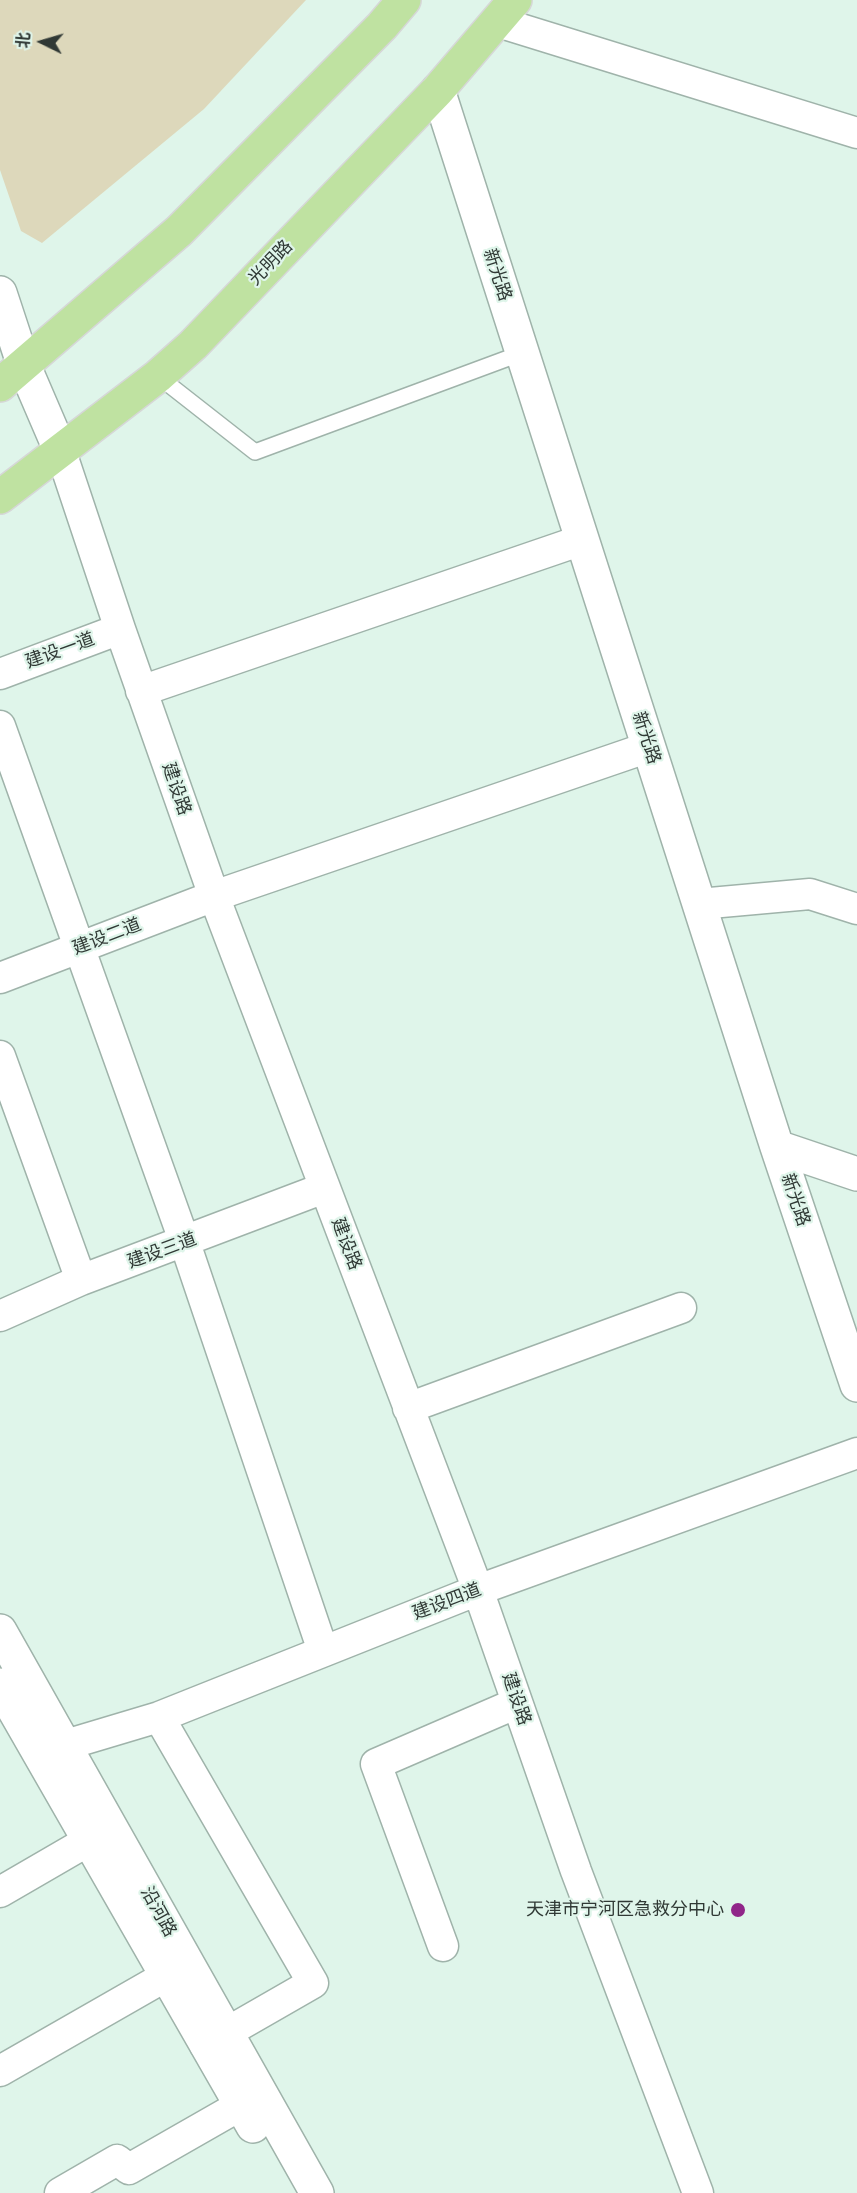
<!DOCTYPE html>
<html>
<head>
<meta charset="utf-8">
<style>
  body { margin:0 }
  #map { position:relative; width:857px; height:2193px; overflow:hidden; background:#dff5ea; font-family:"Fira Sans","Noto Sans SC",sans-serif }
  canvas { display:block }
  .north { position:absolute; left:12px; top:12px; width:60px; height:60px; -webkit-text-stroke:4px #dff5ea; paint-order:stroke; rotate:275deg; font-size:16px; font-weight:700; line-height:24px; text-align:center; color:#303935 }
  .north::after { content:''; display:block; margin:auto; width:21px; height:27px; background:#303935; clip-path:polygon(50% 0,100% 100%,50% 72%,0 100%) }
</style>
</head>
<body>
<div id="map">
<canvas width="857" height="2193"></canvas>
<div class="north">北</div>
</div>
<script>
const ctx = document.querySelector('canvas').getContext('2d');
ctx.lineJoin = 'round';
function paint(path, color) {
  ctx.fillStyle = color;
  ctx.fill(path, 'evenodd');
}
function trace(path, color, width, dash) {
  ctx.strokeStyle = color;
  ctx.lineWidth = width;
  ctx.lineCap = dash ? 'butt' : 'round';
  ctx.setLineDash(dash || []);
  ctx.stroke(path);
}
function drawText(font, color, halo, rows, align = 'center') {
  ctx.font = font + ' "Fira Sans","Noto Sans SC",sans-serif';
  ctx.lineWidth = 4.5;
  ctx.setLineDash([]);
  ctx.textBaseline = 'middle';
  ctx.strokeStyle = halo;
  ctx.fillStyle = color;
  for (const [text, x, y, turn = 0] of rows) {
    ctx.save();
    ctx.translate(x, y);
    ctx.rotate((+turn || 0) * Math.PI / 180);
    ctx.textAlign = isNaN(turn) ? turn : align;
    if (halo) ctx.strokeText(text, 0, 0);
    ctx.fillText(text, 0, 0);
    ctx.restore();
  }
}
paint(new Path2D(`
  M0,0H306L204,109L42,243L21,231L0,170Z`), '#ddd8bb');
const service = new Path2D(`
  M158,376L255,452L522,353`);
const minor = new Path2D(`
  M498,22L857,133
  M61,452L120,629L214,896L478,1590L576,1871L698,2193
  M0,674L120,629
  M141,691L582,540
  M0,726L185,1243L323,1651
  M699,904L810,894L857,909
  M0,978L214,896L649,747
  M0,1056L81,1280
  M0,1316L81,1280L324,1188
  M408,1408L681,1308
  M159,1717L313,1983L205,2045
  M42,1752L159,1717L478,1590L857,1453
  M0,1892L88,1841
  M443,1946L376,1764L517,1703
  M0,2071L166,1976
  M60,2193L117,2160L129,2169L241,2105`);
const tertiary = new Path2D(`
  M438,90L777,1147L857,1385
  M0,293L24,366L61,452
  M777,1147L857,1174
  M0,1631L317,2193
  M0,1685L253,2126`);
const primary = new Path2D(`
  M0,385L179,231L382,26L404,0
  M0,497L158,376L193,345L438,90L515,0`);
trace(service, '#9fb3aa', 18);
trace(minor, '#9fb3aa', 33);
trace(tertiary, '#9fb3aa', 36);
trace(primary, '#d6d7d7', 36);
trace(service, '#fff', 15);
trace(minor, '#fff', 30);
trace(tertiary, '#fff', 33);
trace(primary, '#bfe2a1', 33);
for (const [x, y, r, color] of [
  [738,1910,8,"#902589"]
]) {
  const dot = new Path2D();
  dot.arc(x, y, r, 0, 2 * Math.PI);
  ctx.fillStyle = color;
  ctx.fill(dot);
  trace(dot, '#dff5ea', 2);
}
drawText('18px', '#303935', '#dff5ea', [
  ["光明路",271,263,-46],
  ["新光路",497,275,72],
  ["建设一道",60,651,-20],
  ["新光路",646,738,72],
  ["建设路",176,789,71],
  ["建设二道",107,937,-21],
  ["新光路",795,1200,71],
  ["建设路",346,1244,69],
  ["建设三道",162,1251,-20],
  ["建设四道",447,1602,-21],
  ["建设路",516,1699,71],
  ["沿河路",158,1912,61]
]);
drawText('18px', '#303935', '#dff5ea', [
  ["天津市宁河区急救分中心",724,1910]
], 'right');
</script>
</body>
</html>
